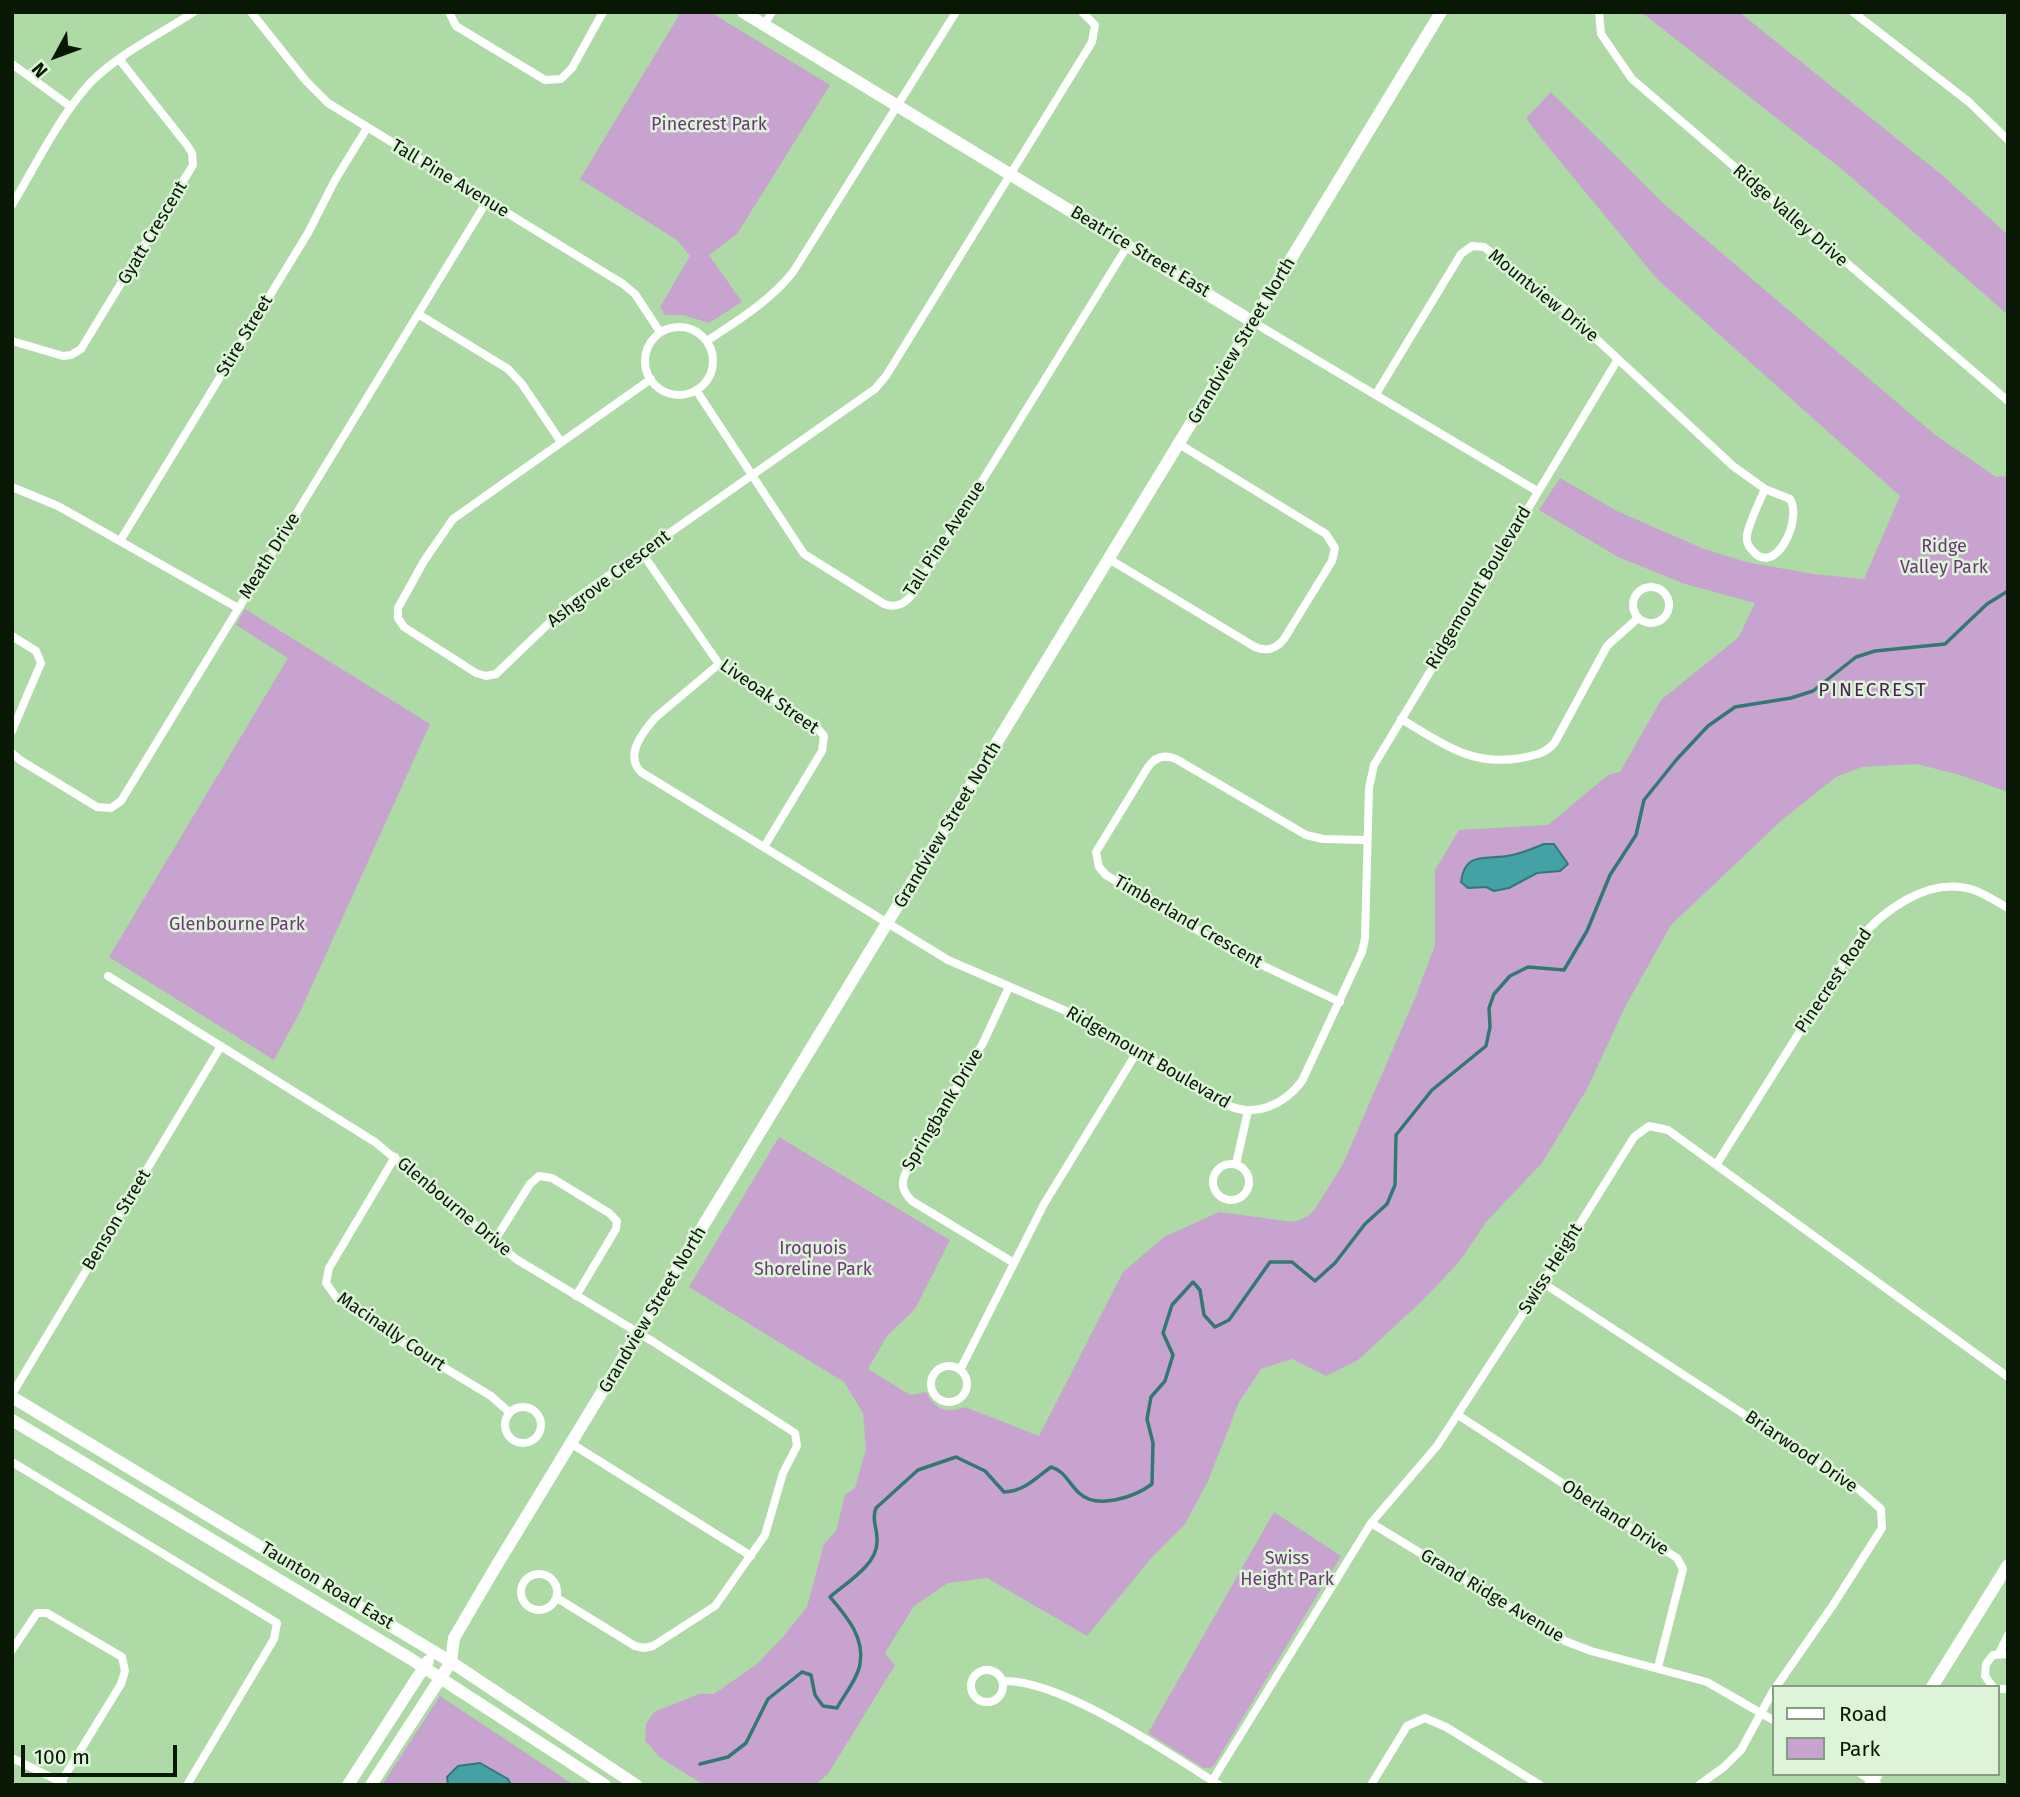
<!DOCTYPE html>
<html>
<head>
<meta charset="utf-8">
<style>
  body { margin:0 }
  #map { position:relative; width:2020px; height:1797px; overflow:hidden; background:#addaa5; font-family:"Fira Sans",sans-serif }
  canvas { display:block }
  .frame { position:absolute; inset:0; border:14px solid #081805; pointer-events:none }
  .legend { position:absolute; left:1772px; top:1685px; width:228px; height:91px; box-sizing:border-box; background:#ddf4d9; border:2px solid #889c84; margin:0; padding:9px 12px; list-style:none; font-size:21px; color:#081805 }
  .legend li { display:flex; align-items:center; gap:14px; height:35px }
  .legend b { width:35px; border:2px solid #889c84 }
  .north { position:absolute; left:21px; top:21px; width:70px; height:70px; -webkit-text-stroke:5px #ddf4d9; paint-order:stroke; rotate:229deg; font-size:19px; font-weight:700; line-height:28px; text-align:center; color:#081805 }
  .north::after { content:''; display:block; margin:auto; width:24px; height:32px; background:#081805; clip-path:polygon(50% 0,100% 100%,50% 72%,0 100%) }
  .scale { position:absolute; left:21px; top:1745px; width:156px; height:32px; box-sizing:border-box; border:4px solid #081805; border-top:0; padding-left:9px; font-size:21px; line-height:24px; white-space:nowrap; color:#081805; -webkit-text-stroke:5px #ddf4d9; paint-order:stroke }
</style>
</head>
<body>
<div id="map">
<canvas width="2020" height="1797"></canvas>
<div class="frame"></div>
<ul class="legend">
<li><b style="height:9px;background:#fff"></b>Road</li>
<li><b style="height:19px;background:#c8a3cf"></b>Park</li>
</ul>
<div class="north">N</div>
<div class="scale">100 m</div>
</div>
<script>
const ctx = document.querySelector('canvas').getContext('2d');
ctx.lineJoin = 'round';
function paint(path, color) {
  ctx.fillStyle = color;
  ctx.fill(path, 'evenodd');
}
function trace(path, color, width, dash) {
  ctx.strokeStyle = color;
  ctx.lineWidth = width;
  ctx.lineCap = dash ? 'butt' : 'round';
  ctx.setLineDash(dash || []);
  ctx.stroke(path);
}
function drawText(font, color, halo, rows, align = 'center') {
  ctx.font = font + ' "Fira Sans",sans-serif';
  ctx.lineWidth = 5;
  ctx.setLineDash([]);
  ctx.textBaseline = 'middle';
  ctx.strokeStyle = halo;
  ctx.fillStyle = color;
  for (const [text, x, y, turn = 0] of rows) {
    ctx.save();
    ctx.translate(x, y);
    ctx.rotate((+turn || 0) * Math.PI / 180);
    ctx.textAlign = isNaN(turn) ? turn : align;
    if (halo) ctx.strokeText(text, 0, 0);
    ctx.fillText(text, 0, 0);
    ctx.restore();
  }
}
paint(new Path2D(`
  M681,12H710L830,85L737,234L709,255L742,302L709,323L683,315H665L660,307L690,256L677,240L580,179Z
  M1641,12H1739L1942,175L2008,235V315L1843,170Z
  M1551,92L1664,204L1934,434L1996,477L2008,476V792L1957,774L1916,764L1862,767L1836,777L1782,820L1671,925L1626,1005L1587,1089L1542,1163L1487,1221L1459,1262L1422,1301L1358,1360L1326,1376L1292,1359L1261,1369L1239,1402L1208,1481L1185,1524L1153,1556L1087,1636L987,1578L948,1583L914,1606L885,1653L895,1665L828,1774L815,1785H704L659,1757L645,1740L646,1724L654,1712L699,1694H714L757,1664L783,1637L807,1607L824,1544L836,1531L845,1495L855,1488L866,1449L863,1413L844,1382L689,1287L779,1137L950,1240L915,1309L887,1336L868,1369L910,1395L926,1392C935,1410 947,1414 965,1407L1039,1436L1123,1272L1164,1237L1219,1212L1293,1222L1307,1217L1315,1209L1343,1164L1415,998L1435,945V870L1459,830L1548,825L1608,775L1620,772L1661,700L1739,637L1755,603L1685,584L1618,557L1539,510L1560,478L1617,511L1704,549L1746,562L1813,574L1864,579L1900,496L1657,279L1540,137L1526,118Z
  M245,609L430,724L300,1012L274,1060L109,957L288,658L236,625Z
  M1274,1512L1341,1556L1214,1765L1210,1768H1204L1148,1733Z
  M440,1696L574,1785H382Z`), '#c8a3cf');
const water = new Path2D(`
  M1544,844H1554L1568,864L1560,871L1537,873L1509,888L1494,891L1486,887L1468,888L1461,882C1465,849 1488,861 1512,855C1523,853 1534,848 1544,844Z
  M480,1763L508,1779L511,1785H448L447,1777L458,1766Z`);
paint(water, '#44a2a7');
trace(water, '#327976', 2);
trace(new Path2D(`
  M700,1764L728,1757L746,1743L768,1699L802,1672L811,1675L815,1695L823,1706L837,1708C844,1695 858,1678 860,1664C865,1637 846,1616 830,1597C846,1583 877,1565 877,1542C878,1529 871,1520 876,1508L918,1470L956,1457L985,1471L1004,1492C1023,1492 1036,1478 1051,1467C1065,1471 1069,1484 1079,1493C1097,1510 1135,1497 1152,1484L1153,1443L1147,1419L1151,1397L1165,1381L1173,1355L1163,1333L1172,1305L1193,1282L1200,1290L1204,1315L1215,1327L1229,1320L1270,1262H1292L1315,1281L1335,1263L1365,1224L1387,1204L1395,1185L1396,1135L1432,1090L1486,1046L1490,1027L1489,1008L1494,994L1510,976L1528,967L1564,970L1587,931L1610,875L1636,835L1644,800L1677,759L1708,726L1735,707L1791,698L1813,691L1856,657L1875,651L1945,644L1987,604L2008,591`), '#327976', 3.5);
trace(new Path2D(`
  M251,12L306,81L328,103L623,284L635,294L660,332
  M449,12L456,26L545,80L561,79L572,68L603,12
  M1599,12L1601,34L1632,79L2008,401
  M1853,12L1969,102L2008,140
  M764,25L772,12
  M12,64L71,107
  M12,205C36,165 60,115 91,82C120,53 160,34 194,12
  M418,314L508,369L522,384L561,442
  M1253,322L1537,491
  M645 361a34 34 0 1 1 68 0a34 34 0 1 1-68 0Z
  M12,341L63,356L71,355L81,349L193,165L192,153L187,145L119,59
  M707,341C738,320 769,302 793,272L956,12
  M651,379L453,519L424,561L398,608V618L404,627L476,673L486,676L496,674L571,602L875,389L886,376L1092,42L1095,25L1082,12
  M696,390L804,554L884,604C895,608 903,605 911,596L1128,245
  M1376,394L1461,254L1472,246L1484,247L1563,308L1733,466L1765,489L1790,499C1803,519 1775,579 1752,550C1748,546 1746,541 1747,535C1750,520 1759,503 1765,489
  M12,487L58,506L238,608
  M120,541L308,233L335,180L367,128
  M642,553L719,664L815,725L824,736L822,751L764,847
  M1109,559L1255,647C1267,652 1276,649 1284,639L1332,561L1335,548L1326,534L1179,444
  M1633 605a18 18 0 1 1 36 0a18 18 0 1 1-36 0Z
  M12,636L36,651L41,663L12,731
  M719,664L655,718C643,732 624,755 641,772L948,960L1080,1017L1227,1105C1255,1118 1284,1105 1302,1081L1362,952L1365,938L1369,788L1374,765L1618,359
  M1401,719C1442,743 1471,767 1521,758C1535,755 1546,754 1555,742L1607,646L1638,618
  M12,753L20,760L97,807L111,808L121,801L487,201
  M108,976L375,1142L516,1259L652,1341L795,1433L797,1446L783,1473L765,1535L715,1606L653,1646L644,1648L635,1646L557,1598
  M1009,987L983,1043L906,1172C900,1184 903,1192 912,1201L1014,1263
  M1340,1002L1234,952L1106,875L1099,867L1096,852L1148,767C1155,757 1164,754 1176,759L1306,835L1323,839L1367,840
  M395,1157L329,1268L326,1283L336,1297L387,1333L491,1396L509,1412
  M1213 1182a18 18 0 1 1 36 0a18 18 0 1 1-36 0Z
  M1236,1164L1248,1111
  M1716,1165L1855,944C1881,912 1928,875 1974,890C1985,894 1997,902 2008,908
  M493,1243L530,1184L539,1176L552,1178L609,1213L617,1221L616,1229L576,1296
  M1543,1283L1857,1488L1881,1509L1882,1528L1833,1605L1776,1687
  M931 1384a18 18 0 1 1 36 0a18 18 0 1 1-36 0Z
  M960,1370L1044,1204L1137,1052
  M12,1394L221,1046
  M505 1425a18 18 0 1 1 36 0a18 18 0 1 1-36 0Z
  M1458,1415L1677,1558L1683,1569L1658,1667
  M572,1444L751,1556
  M12,1462L277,1623L274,1639L187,1785
  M1371,1523L1565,1641L1591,1651L1707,1682L1773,1720
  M521 1592a18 18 0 1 1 36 0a18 18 0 1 1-36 0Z
  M12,1650L37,1613H47L122,1657L125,1671L121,1684L61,1782
  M1999,1653L2008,1635
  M971 1686a16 16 0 1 1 32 0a16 16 0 1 1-32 0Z
  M1003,1681C1061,1679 1168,1753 1219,1785
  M1993,1687L1985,1676L1986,1664L1993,1655L2008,1654
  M1997,1689H2008
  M12,1758L63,1783
  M1861,1774L1878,1785
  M1212,1781L1371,1523L1437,1446L1543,1283L1634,1137L1649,1126L1668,1130L2008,1377
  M1371,1785L1407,1726L1425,1718L1446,1727L1540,1785
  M1699,1785L1724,1767L1741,1750L1773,1691`), '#fff', 8);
trace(new Path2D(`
  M743,12L1253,322
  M12,1397L451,1662L636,1785
  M12,1420L411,1659L605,1785
  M1932,1687L2008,1565
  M348,1785L428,1661
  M371,1785L451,1662L454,1638L495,1568L1441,12
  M1870,1785L1877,1774`), '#fff', 12);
drawText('18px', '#6d3777', '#ddf4d9', [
  ["Pinecrest Park",709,125],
  ["Ridge",1944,547],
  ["Valley Park",1944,568],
  ["Glenbourne Park",237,925],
  ["Iroquois",813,1249],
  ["Shoreline Park",813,1270],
  ["Swiss",1287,1559],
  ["Height Park",1287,1580]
]);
drawText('18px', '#081805', '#ddf4d9', [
  ["Tall Pine Avenue",450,179,31],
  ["Ridge Valley Drive",1790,216,41],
  ["Gyatt Crescent",153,233,-59],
  ["Beatrice Street East",1140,252,31],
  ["Mountview Drive",1543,296,39],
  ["Stire Street",245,336,-59],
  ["Grandview Street North",1242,341,-59],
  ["Tall Pine Avenue",945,539,-57],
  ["Meath Drive",270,556,-58],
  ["Ashgrove Crescent",609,579,-37],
  ["Ridgemount Boulevard",1479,588,-59],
  ["Liveoak Street",769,697,35],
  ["Grandview Street North",948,825,-59],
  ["Timberland Crescent",1188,922,30],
  ["Pinecrest Road",1834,981,-56],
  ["Ridgemount Boulevard",1148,1058,30],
  ["Springbank Drive",943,1110,-59],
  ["Glenbourne Drive",454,1207,40],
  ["Benson Street",117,1220,-59],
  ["Swiss Height",1551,1269,-58],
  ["Grandview Street North",653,1310,-59],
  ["Macinally Court",391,1332,34],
  ["Briarwood Drive",1801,1452,34],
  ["Oberland Drive",1615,1518,33],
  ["Taunton Road East",327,1586,31],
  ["Grand Ridge Avenue",1492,1596,31]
]);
ctx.letterSpacing = '2px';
drawText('19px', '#4c2154', '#ddf4d9', [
  ["PINECREST",1873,691]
]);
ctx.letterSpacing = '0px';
</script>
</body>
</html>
